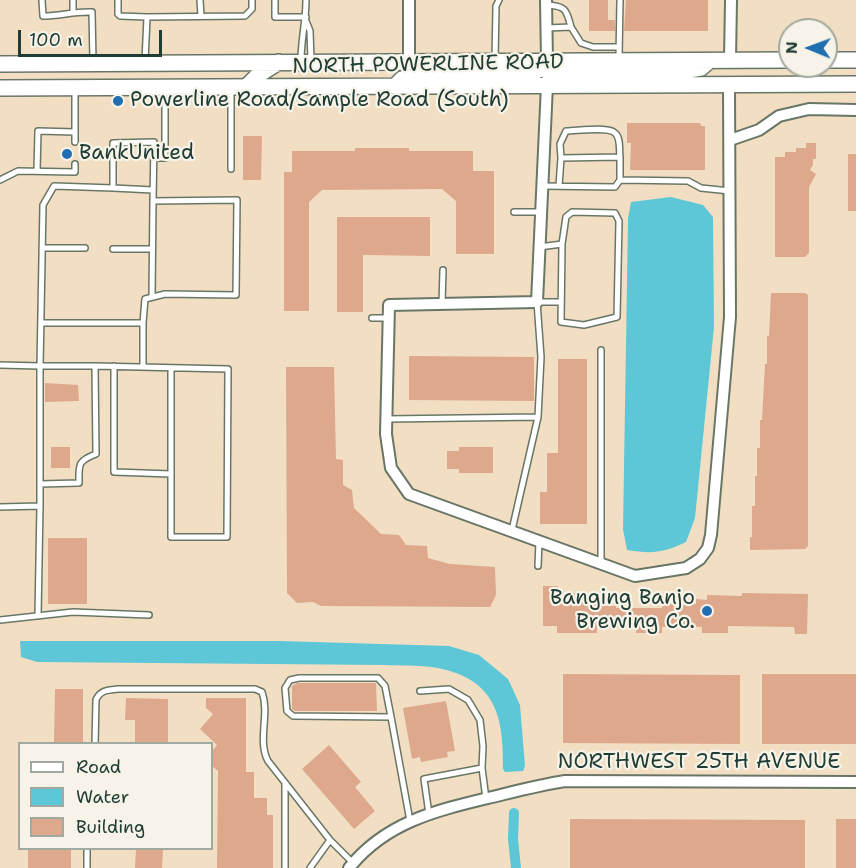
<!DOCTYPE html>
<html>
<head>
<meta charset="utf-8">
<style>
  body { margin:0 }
  #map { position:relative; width:856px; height:868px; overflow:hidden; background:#f2dfc3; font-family:"Shantell Sans",sans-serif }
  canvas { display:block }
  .legend { position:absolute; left:18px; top:742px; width:195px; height:108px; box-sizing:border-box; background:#f7f3e8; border:2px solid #a1aaa0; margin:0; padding:8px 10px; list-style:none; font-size:18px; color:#1f3d34 }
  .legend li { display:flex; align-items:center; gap:12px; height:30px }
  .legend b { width:30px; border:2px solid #a1aaa0 }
  .north { position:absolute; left:778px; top:18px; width:60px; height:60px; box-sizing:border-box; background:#f7f3e8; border:2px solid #a1aaa0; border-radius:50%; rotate:271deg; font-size:16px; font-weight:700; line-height:24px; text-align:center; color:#1f3d34 }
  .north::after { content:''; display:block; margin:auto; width:21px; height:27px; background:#1f6fb2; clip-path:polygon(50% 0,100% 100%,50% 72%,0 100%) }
  .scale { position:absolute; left:18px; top:30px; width:144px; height:27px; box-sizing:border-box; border:3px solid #1f3d34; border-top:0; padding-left:8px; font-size:18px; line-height:21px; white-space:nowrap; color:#1f3d34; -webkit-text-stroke:4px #f7f3e8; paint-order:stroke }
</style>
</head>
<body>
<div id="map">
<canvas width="856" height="868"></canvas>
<ul class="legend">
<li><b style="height:8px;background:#fff"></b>Road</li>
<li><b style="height:16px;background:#5dc7d8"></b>Water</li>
<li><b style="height:16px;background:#dda88c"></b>Building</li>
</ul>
<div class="north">N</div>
<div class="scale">100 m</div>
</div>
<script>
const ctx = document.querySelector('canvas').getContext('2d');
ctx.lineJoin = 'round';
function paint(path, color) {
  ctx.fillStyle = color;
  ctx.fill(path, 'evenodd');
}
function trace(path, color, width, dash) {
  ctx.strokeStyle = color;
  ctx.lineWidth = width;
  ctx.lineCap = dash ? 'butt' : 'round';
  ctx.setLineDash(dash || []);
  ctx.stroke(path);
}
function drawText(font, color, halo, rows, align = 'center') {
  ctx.font = font + ' "Shantell Sans",sans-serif';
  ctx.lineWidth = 4.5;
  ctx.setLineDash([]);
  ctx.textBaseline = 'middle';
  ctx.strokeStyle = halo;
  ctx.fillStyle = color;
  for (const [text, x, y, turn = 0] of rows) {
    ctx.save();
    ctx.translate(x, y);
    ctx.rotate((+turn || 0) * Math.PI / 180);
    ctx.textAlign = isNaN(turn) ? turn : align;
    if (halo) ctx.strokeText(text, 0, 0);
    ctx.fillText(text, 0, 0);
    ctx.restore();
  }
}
paint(new Path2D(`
  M671,197L703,205L713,217L714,327L695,518L686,542C663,553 652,554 627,550L623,529L628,219L631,202Z
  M20,641H280L449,646L479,655L508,679L520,705L525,766L523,771L505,772L503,769C504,713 494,677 432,667C417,665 400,666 385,665L37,662L21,657Z`), '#5dc7d8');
trace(new Path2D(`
  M514,813L513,839L516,868`), '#5dc7d8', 10);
paint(new Path2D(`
  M589,0H608V20H615V31H589Z
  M626,0H708V31H624Z
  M627,123H700L701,126H705V170H630L631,143H627Z
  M243,136H262L261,180H243Z
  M806,143H816V159H813V165L810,170L816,174L809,187V253L805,257H775V157H785V152H796V148H806Z
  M355,148H409V151H473V171H494V254H456V201L442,189L322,190L309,202V311H284V172H292V151H355Z
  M848,154H856V211H848Z
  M337,217H430V256L363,255V312H337Z
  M771,293H805L808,295V546L805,549L750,550V537H752V506H755V476H757V448H760V420H762L765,364H767V336H769Z
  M409,356L534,357V401L409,400Z
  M558,359H587V524H540V492H547V453H558Z
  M286,367H334L336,459L343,460V485L352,490L354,508L381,534L399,535L406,545L427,546L428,558L450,564L495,567L496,595L490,607L321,606L313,602L297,603L287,593Z
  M45,383L78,385L79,401L45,402Z
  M51,447H70V468H51Z
  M459,447H493V473H459V469H447V451H459Z
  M48,538H87V604H48Z
  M543,586H558V593H577V600H597V606H616V608H662V604H696V599L707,600V595L742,596V593L808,594L807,634H795L794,627L728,626V633H702V627L677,626L662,627V633H636V627L597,626V633H557V626H543Z
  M563,674L740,675V744L563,743Z
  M762,674H856V744H762Z
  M297,683H376L377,711H295L292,709V686Z
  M55,689H83V744H54Z
  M126,698L168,699V744H135V720H125Z
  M206,698H246V772H254V798H267V815H273V868H217L218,771L212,766V751L217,745L200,729L213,714L206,708Z
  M446,701L455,751L447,752L448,757L421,762L420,757L412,759L403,708Z
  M329,745L361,782L355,787L375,811L354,829L302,769Z
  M570,819L805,820V868H570Z
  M836,819H856V868H836Z
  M28,849H71V868H28Z
  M136,849H163L162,868H135Z`), '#dda88c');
const service = new Path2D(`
  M42,0L43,16C60,16 75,11 92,12L93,61
  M73,0V11
  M118,0V14L120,16L147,17
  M200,0L201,16
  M275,0V17H306
  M546,5C566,6 566,9 571,27
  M306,21L310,31L311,60
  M547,28L571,27L581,43L593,47H619
  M619,58L620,0
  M301,60C301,40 306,21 306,0
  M495,60L496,6L499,0
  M145,61L147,17L245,16L252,9V0
  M75,90V142
  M154,158H165V90
  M561,158L560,144L566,131C577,131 608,126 615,133C621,138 619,150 620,157
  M231,169V89
  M37,171L38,131L75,132
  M0,180L18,171L75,172V164
  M542,186L615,187L620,180L688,181L701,188L730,191
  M559,186L561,158L620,157V180
  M113,188L153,190
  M514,212H541
  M539,247L562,244L566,217L572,212L615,213L619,221L617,317L584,325L561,322L562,244
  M42,248H85
  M113,249H152
  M152,297L153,201
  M442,304L443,270
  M372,318H389
  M143,323V367
  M601,350V563
  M0,365L40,366V506
  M95,366C139,367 184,368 228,369L227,537H171V474L114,472V366
  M171,368V474
  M387,419L538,417
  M40,484L79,483C79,465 77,461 96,454L95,366H40L43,205L54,186L113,188V143L154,142L153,201L237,200L236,295L165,294L145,299L143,323H41
  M0,507L40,506L38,616
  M512,530L538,417L541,357L537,302H561
  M538,566L539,542
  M0,620L73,612L149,615
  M420,691L449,689L468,700L480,720L483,746L482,768
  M391,717L385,686L378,678H299L290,680L285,688L287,711L293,716L391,717L410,821
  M95,744L96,700C100,690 108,690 118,689H255L262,692C270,714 257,741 268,761L330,840L353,863
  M429,814L424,779L482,768L486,799
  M87,848V868
  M285,868V784
  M310,868L330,840`);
const minor = new Path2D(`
  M409,0V61
  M546,0L547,60
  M730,59L731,0
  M547,85L537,302L389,305L386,434L391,468L409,494L635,576L686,568L700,559L708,548L711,535L730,317L729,86
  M730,140L759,130L779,116L809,109L856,110
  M349,868C385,823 434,811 488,798C513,792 539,785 565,781L856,782`);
const secondary = new Path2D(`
  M826,60H856
  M0,64L790,60
  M547,85L553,75L561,72L683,71L701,68L709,61
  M395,86L402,79L424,75H523L542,69L547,60
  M246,87L257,76L279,62
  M0,88L856,84`);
trace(service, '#697666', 8);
trace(minor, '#697666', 14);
trace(secondary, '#697666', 18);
trace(service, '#fff', 5);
trace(minor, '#fff', 10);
trace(secondary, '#fff', 15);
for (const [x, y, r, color] of [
  [118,101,6,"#1f6fb2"],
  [67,154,6,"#1f6fb2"],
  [707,611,6,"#1f6fb2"]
]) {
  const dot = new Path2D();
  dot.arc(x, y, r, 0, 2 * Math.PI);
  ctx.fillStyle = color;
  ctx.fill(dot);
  trace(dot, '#f7f3e8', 2);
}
drawText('21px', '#1f3d34', '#f7f3e8', [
  ["NORTH POWERLINE ROAD",428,65,-1],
  ["NORTHWEST 25TH AVENUE",699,763]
]);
drawText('21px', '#1f3d34', '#f7f3e8', [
  ["Powerline Road/Sample Road (South)",130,101],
  ["BankUnited",79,154],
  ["Banging Banjo",695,599,"right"],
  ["Brewing Co.",695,623,"right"]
], 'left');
</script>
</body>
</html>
